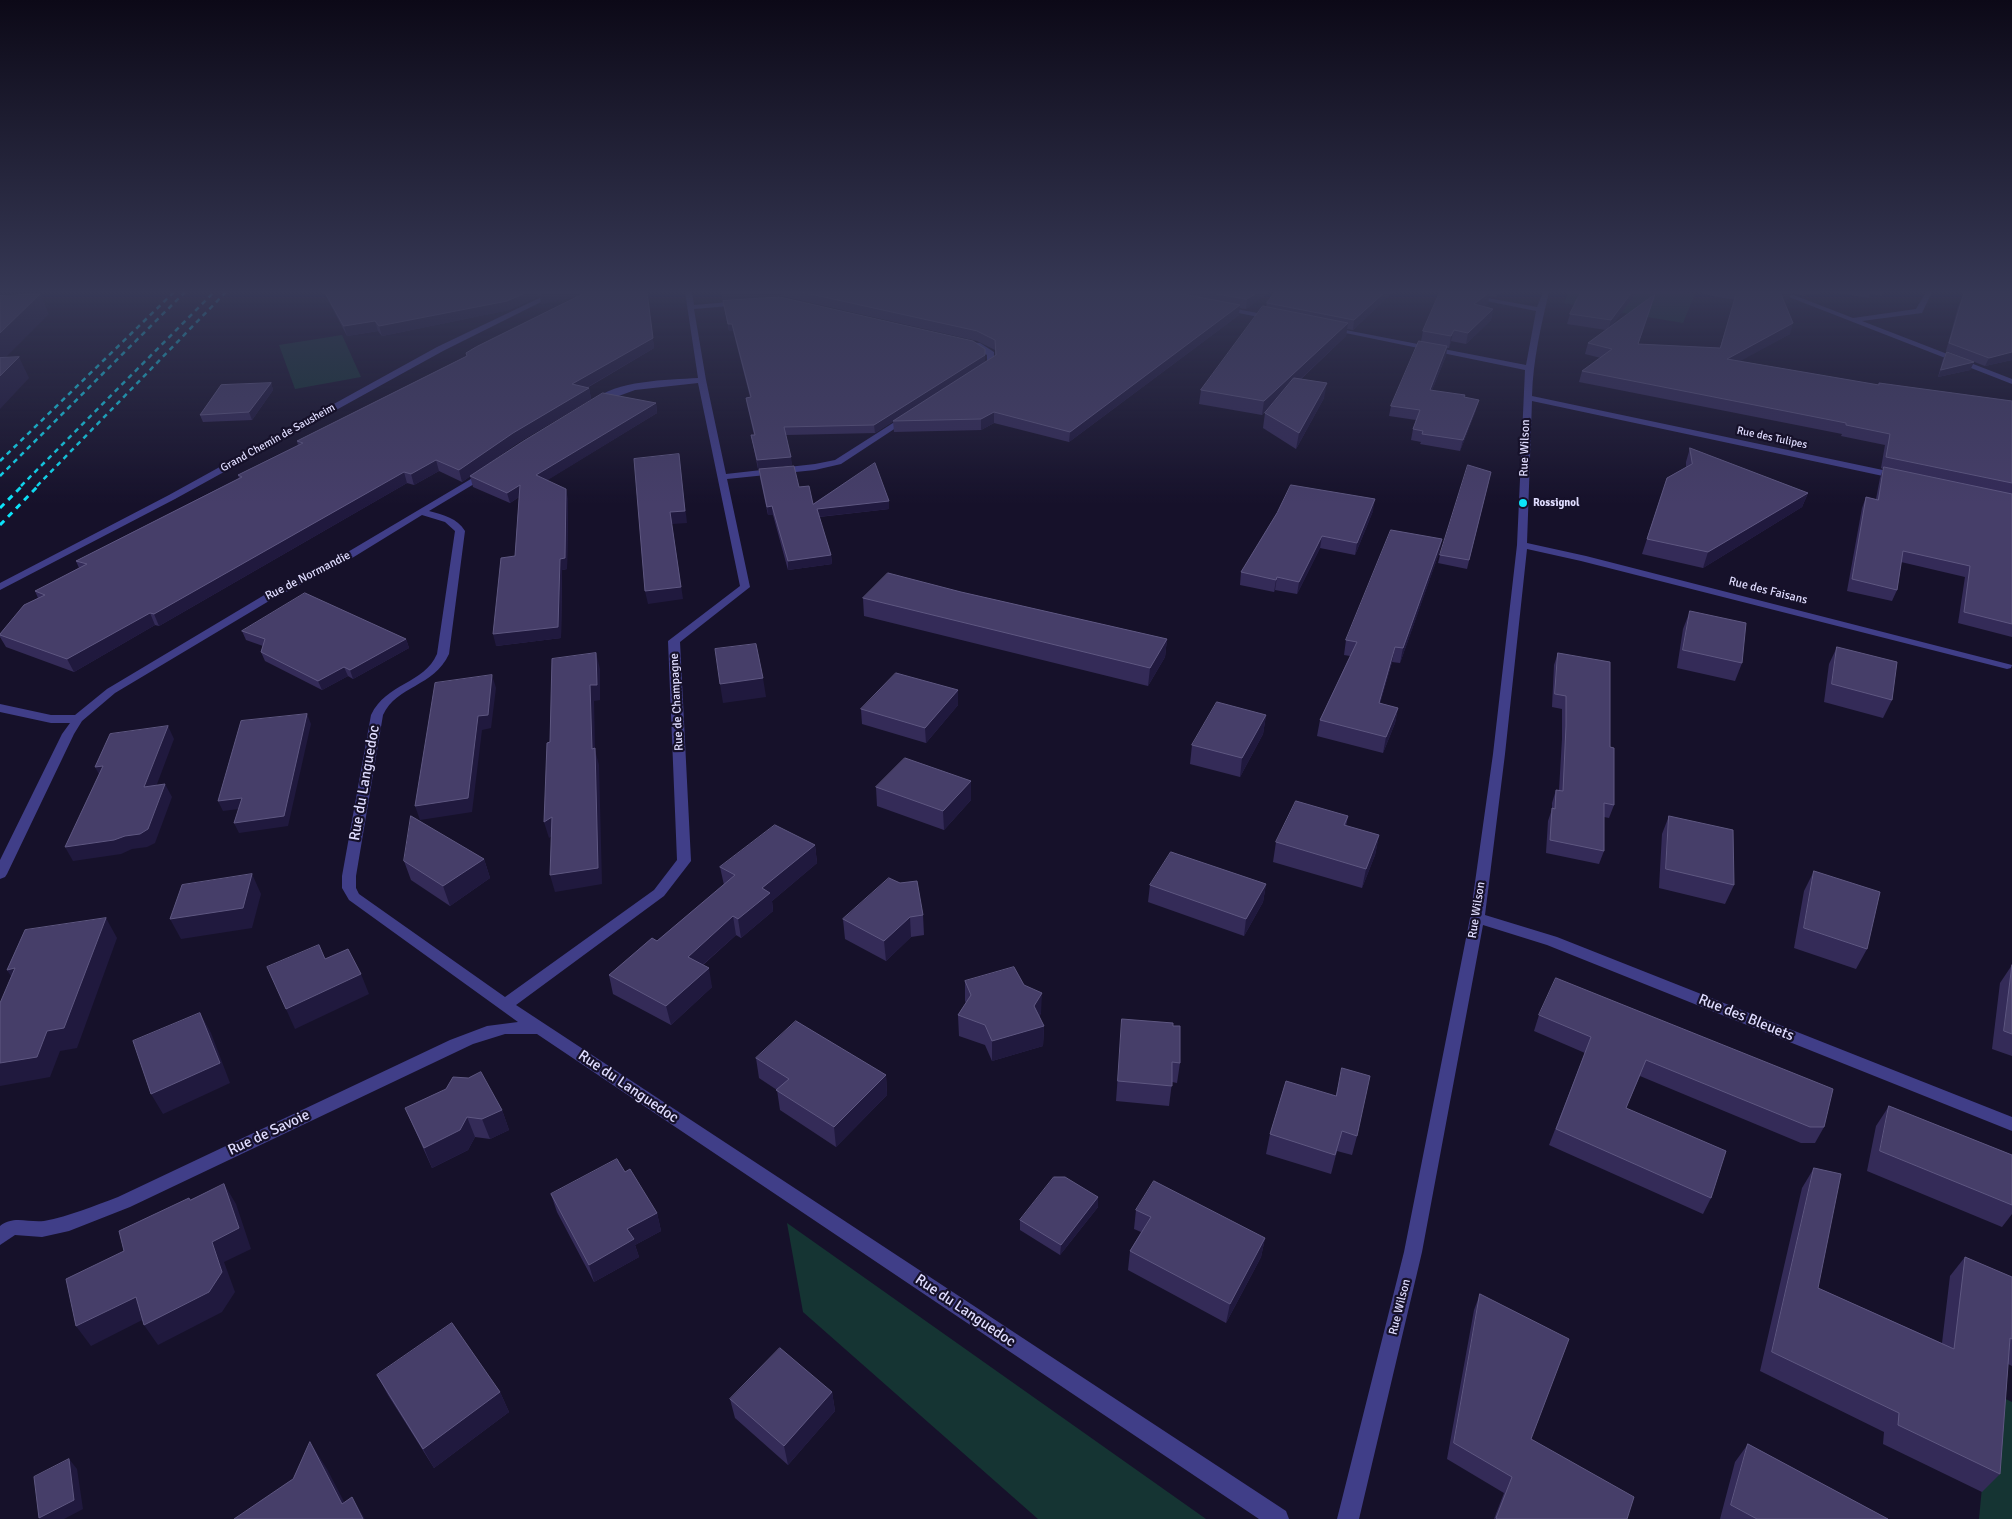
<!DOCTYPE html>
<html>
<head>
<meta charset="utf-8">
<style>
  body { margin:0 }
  canvas { display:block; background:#16112a }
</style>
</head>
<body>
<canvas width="2012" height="1519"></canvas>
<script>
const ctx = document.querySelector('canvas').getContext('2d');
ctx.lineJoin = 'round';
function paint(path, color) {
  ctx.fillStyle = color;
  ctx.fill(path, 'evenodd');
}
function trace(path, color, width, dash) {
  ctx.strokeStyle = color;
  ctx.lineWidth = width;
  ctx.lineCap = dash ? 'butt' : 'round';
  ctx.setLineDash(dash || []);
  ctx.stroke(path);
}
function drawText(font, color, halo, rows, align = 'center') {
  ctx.font = font + ' Signika,sans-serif';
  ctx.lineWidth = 4.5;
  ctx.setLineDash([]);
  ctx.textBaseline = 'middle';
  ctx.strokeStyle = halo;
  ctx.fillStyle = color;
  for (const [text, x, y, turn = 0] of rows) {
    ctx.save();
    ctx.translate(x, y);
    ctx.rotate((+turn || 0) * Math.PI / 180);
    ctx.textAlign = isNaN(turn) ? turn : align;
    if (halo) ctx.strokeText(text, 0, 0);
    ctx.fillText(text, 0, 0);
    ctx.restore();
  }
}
paint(new Path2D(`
  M1568,292H1683L1695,294L1683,323L1564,303Z
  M342,335L361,377L295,389L279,345Z
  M787,1223L1206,1519H1038L803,1312Z
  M1991,1392L2012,1402V1519H1979Z`), '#153433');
paint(new Path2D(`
  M552,292H561L443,351L175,499L0,590V583L169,495L437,347Z
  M685,292H692L694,305L741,301L745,303L741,305L694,309L706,380L726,474L815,464L835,460L904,416L911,418L841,464L815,470L727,479L750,587L680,642L691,861L664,896L516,1005L1286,1511L1289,1519H1259L537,1034H505L473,1044L130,1207L69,1231L42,1237L15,1235L0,1245V1226C14,1215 28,1223 44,1221C70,1216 94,1206 118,1197L450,1040L487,1026L518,1022L349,900L342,888V876L371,715C386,683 424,684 437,654L455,531L445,522L422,515L344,563L274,598L115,693L82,721L74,734L7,874L5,877L0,879V860L62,734L70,723H51L0,712V704L51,715H75L107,689L266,594L336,559L486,470L489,471V475L429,511C444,515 457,518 465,531L449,654C434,687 397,685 383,715L356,876V888L359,894L505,997L654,890L677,860L668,641L740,586L698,383L635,390L597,404L593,401C615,380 668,380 698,378Z
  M1442,292H1455L1537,307L1543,292H1549C1541,326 1533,360 1532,396L1897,473L1902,476L1897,479L1532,401L1527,543L1586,556L2012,665L2011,668L2007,669L1581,561L1527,549L1505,754L1485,915L1557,937L2012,1117V1131L1547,945L1483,925L1422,1252L1359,1519H1337L1404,1252L1470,918L1493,754L1517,545L1525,370L1326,329L1330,327L1526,365L1536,311Z
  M1776,292H1786L1853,318L1916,309L1926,292H1932L1922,313L1862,321L2012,379V384Z
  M1221,306L1273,316L1277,318L1273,320L1224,310L1220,308Z
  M968,342L980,343L994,352V366L986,371H980V367L987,363V355L975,347L968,346Z`), '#403e88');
trace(new Path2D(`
  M0,461L174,292
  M0,476L185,292
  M21,486L214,292
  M37,486L226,292`), '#0ce4fa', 2.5, [5, 4.5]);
trace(new Path2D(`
  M0,508L23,485
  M0,525L39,485`), '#0ce4fa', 3, [6, 5.5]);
paint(new Path2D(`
  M324,292H647L654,348L587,388H589L591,399L516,444L462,482L439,471L414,485L407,483L159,626L155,625L74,672L6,647L0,637V634L38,598L35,591L79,568L76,561L239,478L238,475L298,445L297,441L467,356L576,297L541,304L540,296L509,310L382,336L378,331L347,336Z
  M721,292H1269L1246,309L1239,308V315L1069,442L994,423L981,430L894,432L893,421L995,356V350L977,341L781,296L723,301Z
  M1275,292H1393L1353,330L1347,329L1346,336L1301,379L1324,398L1296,449L1263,428L1265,413L1269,408L1262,415L1199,404L1201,390L1266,307L1267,303Z
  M1440,292H1503L1495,297L1489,296L1488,303L1484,306L1493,309L1491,320L1466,344L1451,341L1449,348H1447L1446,356L1432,390L1465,398L1476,410L1460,451L1420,444L1421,442L1411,440L1413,429L1416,420L1389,416L1391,406L1421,341L1423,331Z
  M1581,292H1637L1611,326L1652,303L1638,344L1720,348L1735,300L1702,294L1703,292H1819L1818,293L1803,296L1791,292L1789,299L1783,300L1790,334L1739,361L1878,385L1879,383L2012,401V637L1958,623L1965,577L1901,562L1897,590L1892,601L1847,591L1862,508L1866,497L1876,499L1880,478L1883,469L1881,468L1885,445L1841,436L1842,434L1579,382L1582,371L1601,358L1585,354L1588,343L1606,330L1567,324L1570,314Z
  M1831,292H1883L1882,296L1870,294L1869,298Z
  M1962,299L2012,360L1985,366L1946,351L1958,307Z
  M723,301L985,349V362L875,433L786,435L792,465L758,469L751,435H754L747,405L746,398L750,397L733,331H729Z
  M1947,352L1974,362L1970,370L1938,377L1943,359Z
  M271,383L273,390L252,420L203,422L200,415Z
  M656,403L657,413L547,480L568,499L567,569L562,570L561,638L496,646L515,556L519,497L510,503L473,487L470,476Z
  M1690,448L1808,493L1802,507L1703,568L1642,554L1667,478L1686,467V462Z
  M759,469L799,487L813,504L889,501V509L819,517L831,555L832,564L788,570L773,515H768L760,478Z
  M1491,472L1467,569L1438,563L1440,555Z
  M1373,511L1355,555L1320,548L1297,594L1275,590L1274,592L1240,585L1241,572Z
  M1442,539L1439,553L1400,663L1392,662L1380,703L1398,708L1395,723L1383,753L1317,736L1320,720L1350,656L1344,655L1346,640Z
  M961,592L1167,639L1165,657L1148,686L864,616L863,598Z
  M1690,611L1742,663L1735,681L1677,668L1683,629Z
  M242,631L406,639L409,648L353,679L348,676L322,690L265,661L261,652L263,646L246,640Z
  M1837,647L1892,700L1883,718L1824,702L1829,664Z
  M1558,653L1610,747L1614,805L1609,818L1604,817V851L1599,864L1546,853L1548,821L1552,809V803L1556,790H1559L1562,739V709L1552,707L1554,665Z
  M958,690V705L926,743L862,724L861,709Z
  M1266,715L1263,734L1240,777L1190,764L1192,745Z
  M971,781V800L944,830L877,806L876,787Z
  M1348,816L1346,826L1379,835L1375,855L1362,888L1273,862L1276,842Z
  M1669,816L1734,885L1725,904L1659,888L1662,834Z
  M815,845L817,863L772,901L773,911L741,938L736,935L703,965L712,987L671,1025L613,994L609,975L657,941L724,885L720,867Z
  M484,859L490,878L450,906L411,880L404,861Z
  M1814,871L1867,949L1856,969L1794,948L1804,891Z
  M1266,884L1263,902L1244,936L1148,902L1150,885Z
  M923,915L924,935L911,937L886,961L845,939L843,919Z
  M2012,965V1056L1992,1049L2000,983Z
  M965,981L1024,985L1041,1013L1039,1017L1044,1026L1043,1046L992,1061L985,1045L959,1036L958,1015L966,1003L965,1001Z
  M1539,1015L1824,1127L1815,1143H1801L1640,1076L1626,1108L1711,1198L1703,1214L1549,1145L1585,1053L1534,1031Z
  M1122,1019L1180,1063L1177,1083L1172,1082L1169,1106L1116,1101Z
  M756,1058L886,1075L887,1095L836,1147L780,1110L777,1090L759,1078Z
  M1336,1096L1357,1136L1352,1155L1337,1151L1331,1174L1266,1154L1270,1134Z
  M1889,1106L2012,1155V1214L2002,1227L1867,1171L1876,1126Z
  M405,1108L502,1110L509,1130L490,1139L475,1137L468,1150L432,1168Z
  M1814,1168L1818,1288L1942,1343L1950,1276L1965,1257L2012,1277V1366L2008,1364L2000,1474L1982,1492L1883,1444L1884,1432L1760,1371L1802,1188Z
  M625,1172L657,1213L661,1231L635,1245L639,1257L594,1282L557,1212L551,1194Z
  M1098,1197V1207L1060,1255L1020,1230V1220Z
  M1136,1210L1265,1238L1261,1257L1226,1323L1128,1270L1130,1251L1141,1232L1134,1229Z
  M1480,1294L1531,1439L1627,1519H1494L1504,1493L1447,1459L1474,1310Z
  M377,1375L500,1392L509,1412L434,1468L388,1395Z
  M832,1392L835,1411L788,1465L735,1418L730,1399Z
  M1748,1444L1888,1519H1720L1735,1462Z`), '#342b58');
paint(new Path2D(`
  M527,292H599L541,304L540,296L509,310L382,336L379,326Z
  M647,292L654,348L574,395L572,384Z
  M722,292H781V296L723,301Z
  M1258,292H1269L1246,309L1247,299Z
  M1385,292H1393L1353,330L1354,320Z
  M1490,292L1488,303L1472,316L1474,304Z
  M1497,292H1503L1495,297Z
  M1632,292H1637L1608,331L1611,320Z
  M1780,292H1792L1789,299L1776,302Z
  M1804,292H1819L1818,293L1803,296Z
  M40,294L49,314L0,363V333Z
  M1240,305L1239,315L1069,442L1070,432Z
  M1493,309L1491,320L1466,344L1468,333Z
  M375,321L378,331L347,336L344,326Z
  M1348,323L1346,336L1262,415L1264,401Z
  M1793,323L1790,334L1724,370L1727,359Z
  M728,324H732L733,331H729Z
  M1454,330L1451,341L1449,348L1451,336Z
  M1447,346L1446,356L1428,400L1430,390Z
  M2012,352V360L1985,366L1989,358Z
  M985,355V362L875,433L874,425Z
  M19,357L29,378L0,409V376Z
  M1974,362L1970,370L1938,377L1941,370Z
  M271,383L273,390L252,420L249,412Z
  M1327,383L1324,398L1296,449L1299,433Z
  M589,388L591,399L516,444L462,482L459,470L513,433Z
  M1479,400L1476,410L1460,451L1463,440Z
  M656,403L657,413L538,486L536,475Z
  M994,412V423L981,430V419Z
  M679,454L687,523L672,524L683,599L648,604L645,591L670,512Z
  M791,457L792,465L758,469L757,460Z
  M436,460L439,471L414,485L411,474Z
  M404,472L407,483L159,626L154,614Z
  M520,485L522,495L510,503L507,493Z
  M566,489L568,499L567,569L562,570L561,638L496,646L493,634L560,559Z
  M1808,493L1802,507L1703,568L1708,552Z
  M1375,499L1373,511L1355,555L1357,543Z
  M889,501V509L817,517V509Z
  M772,506L773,515H768L767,507Z
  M1322,536L1320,548L1297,594L1299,582Z
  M1442,539L1439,553L1400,663L1403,648Z
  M831,555L832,564L788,570V561Z
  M1277,577L1275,590L1274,592L1276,580Z
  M150,613L155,625L74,672L67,659Z
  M406,639L409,648L353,679L350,670Z
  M1167,639L1165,657L1148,686L1150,668Z
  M1395,647L1392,662L1376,718L1379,703Z
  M596,653L600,669V700L594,701L595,750L599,765L602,884L555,892L550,875L592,749L590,685Z
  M344,667L348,676L322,690L318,681Z
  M492,675L496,688L491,728L482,730L472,812L420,820L415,806L478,716Z
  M763,678L766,697L723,703L720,684Z
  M958,690V705L926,743L925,728Z
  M1398,708L1395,723L1383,753L1386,737Z
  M307,714L311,724L288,826L239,833L234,823Z
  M1266,715L1263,734L1240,777L1242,758Z
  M168,726L174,739L151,800L144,787Z
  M103,766L102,780L95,767Z
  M971,781V800L944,830L943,811Z
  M165,784L172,797L155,843L147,847L132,849L121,854L73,861L65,847Z
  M242,798L246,808L223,811L218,801Z
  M552,817L556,833L549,838L544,822Z
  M1379,835L1375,855L1362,888L1366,869Z
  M815,845L817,863L772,901L773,911L741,938L738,919L762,888Z
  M484,859L490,878L450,906L443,886Z
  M252,874L261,894L252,928L181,939L170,919Z
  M1266,884L1263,902L1244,936L1246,919Z
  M733,916L736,935L691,975L688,957Z
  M910,917L911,937L886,961L884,941Z
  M106,918L117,938L77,1048L60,1051L50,1077L0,1086V1063L47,1031Z
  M15,968L20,990L7,970Z
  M709,968L712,987L671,1025L666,1006Z
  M361,974L369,994L295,1029L286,1009Z
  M1042,993L1041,1013L1033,1026L1034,1006Z
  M200,1013L211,1033L230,1083L163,1114L151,1094Z
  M1044,1026L1043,1046L992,1061V1041Z
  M886,1075L887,1095L836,1147L834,1127Z
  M502,1110L509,1130L490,1139L482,1119Z
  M467,1117L475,1137L468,1150L432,1168L424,1148Z
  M224,1184L236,1204L251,1249L224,1262L235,1292L222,1312L158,1345L144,1325Z
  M1098,1197V1207L1060,1255L1061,1245Z
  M657,1213L661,1231L635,1245L639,1257L594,1282L589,1265L627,1229Z
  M1265,1238L1261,1257L1226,1323L1230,1304Z
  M136,1297L150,1316L91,1346L76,1326Z
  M500,1392L509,1412L434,1468L423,1449Z
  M832,1392L835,1411L788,1465L784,1446Z
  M310,1442L327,1469L353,1519L342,1504Z
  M69,1459L77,1469L83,1509L64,1519H40L39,1518Z
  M352,1497L365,1519H363Z`), '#20193e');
const building = new Path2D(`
  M325,292H527L507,301L379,326L375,321L344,326Z
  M544,292H553L539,294Z
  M587,292H647L653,338L572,384L589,388L513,433L459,470L436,460L411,474L404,472L154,614L150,613L67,659L0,635V634L24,605L45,595L35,591L87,564L76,561L242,477L238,475L303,443L297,441L467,356L466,353L476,347Z
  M802,292H1172L1240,305L1070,432L994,412L981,419L893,421L996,355L995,340L977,331Z
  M1206,292H1258L1247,299Z
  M1275,292H1385L1354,320L1267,303Z
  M1440,292H1490L1474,304L1493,309L1468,333L1454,330L1451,336L1423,331Z
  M1581,292H1632L1611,320L1570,314Z
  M1737,292H1780L1793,323L1727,359L1879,385V383L2012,401V483L1886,457L1890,434L1846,425V423L1582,371L1612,349L1588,343L1655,294L1638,344L1720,348Z
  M1965,292H2012V352L1989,358L1949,343L1962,299Z
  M40,294L0,333V296Z
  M780,297L973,341L985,349V355L874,425L784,427L791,457L757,460L751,435H755L746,398L751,397L732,324H728L723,301Z
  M1263,306L1348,323L1264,401L1201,390Z
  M1419,341L1447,346L1430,390L1465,395L1464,397L1479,400L1463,440L1422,434L1423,431L1413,429L1420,410L1391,406Z
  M1947,352L1974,362L1941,370Z
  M19,357L0,376V358Z
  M1294,378L1327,383L1299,433L1265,413Z
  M271,383L249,412L200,415L221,385Z
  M603,393L656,403L536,475L566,489L565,558L560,559L558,627L493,634L501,558L515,556L520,485L507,493L470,476L522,442Z
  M1690,448L1808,493L1708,552L1647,539L1667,478L1692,464Z
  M679,454L685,511L670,512L681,587L645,591L634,459Z
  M875,463L889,501L817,509L831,555L788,561L772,506L767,507L759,469L794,466L799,487L809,486L813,504Z
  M1468,465L1491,472L1469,560L1440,555Z
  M1884,467L2012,494V624L1964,612L1970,566L1903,551L1897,590L1852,579L1866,497L1878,500Z
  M1291,485L1375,499L1357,543L1322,536L1299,582L1277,577L1276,580L1241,572L1277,513Z
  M1391,530L1442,539L1403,648L1395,647L1379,703L1398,708L1386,737L1320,720L1357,642L1346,640Z
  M888,573L961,592L1167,639L1150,668L863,598Z
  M305,593L406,639L350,670L344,667L318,681L261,652L265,639L242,631Z
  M1690,611L1746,623L1742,663L1683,650Z
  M756,644L763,678L720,684L715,649Z
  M1837,647L1897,662L1892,700L1832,684Z
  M596,653L597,685H590L592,749L595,748L598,868L550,875L552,817L544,822L547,743L550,742L552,659Z
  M1558,653L1610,662V747L1614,748V805L1604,803V851L1550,840L1552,808L1555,809L1556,790L1563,791L1566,726V696L1555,694Z
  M896,673L958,690L925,728L861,709Z
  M492,675L488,715L478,716L468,798L415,806L435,683Z
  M1217,702L1266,715L1242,758L1192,745Z
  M307,714L284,816L234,823L242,798L218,801L241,721Z
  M168,726L144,787L165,784L148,829L140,834L125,836L114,840L65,847L103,766L95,767L110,734Z
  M905,758L971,781L943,811L876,787Z
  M1296,801L1348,816L1344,825L1379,835L1366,869L1276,842Z
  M411,816L484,859L443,886L404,861Z
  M1669,816L1733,830L1734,885L1666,869Z
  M775,825L815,845L762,888L770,893L738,919L733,916L688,957L709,968L666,1006L609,975L652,938L657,941L735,875L720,867Z
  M1171,852L1266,884L1246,919L1150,885Z
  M1814,871L1880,892L1867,949L1804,928Z
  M252,874L243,908L170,919L182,885Z
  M889,878L900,883L917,881L923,915L910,917L884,941L843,919Z
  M106,918L64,1028L47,1031L37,1057L0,1063V1003L15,968L7,970L25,930Z
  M319,945L325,959L348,949L361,974L286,1009L267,967Z
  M2012,965V1034L2004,1031Z
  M1014,967L1024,985L1042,993L1034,1006L1044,1026L992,1041L985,1025L958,1015L971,995L965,981Z
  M1556,978L1833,1089L1824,1127H1810L1646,1060L1626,1108L1726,1151L1711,1198L1556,1129L1591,1037L1539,1015Z
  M200,1013L220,1063L151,1094L133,1041Z
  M1122,1019L1173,1023V1026H1180V1063L1172,1062V1086L1118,1081Z
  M796,1021L886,1075L834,1127L776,1090L789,1079L756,1058Z
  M1342,1068L1370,1076L1357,1136L1342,1131L1335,1155L1270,1134L1286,1081L1336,1096Z
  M481,1072L502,1110L482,1119L467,1117L460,1130L424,1148L405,1108L446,1089L453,1077L468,1078Z
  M1889,1106L2012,1155V1205L1880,1151Z
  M617,1159L625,1172L630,1169L657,1213L627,1229L634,1239L589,1265L551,1194Z
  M1814,1168L1841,1174L1818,1288L1954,1349L1965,1257L2012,1277V1339L2010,1338L2000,1474L1898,1425L1899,1413L1772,1352Z
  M1054,1177H1065L1098,1197L1061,1245L1020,1220Z
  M1154,1181L1265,1238L1230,1304L1130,1251L1151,1217L1136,1210Z
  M224,1184L239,1228L212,1242L222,1272L209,1292L144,1325L136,1297L76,1326L66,1279L124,1251L119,1231L189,1198L190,1200Z
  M1480,1294L1569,1339L1531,1439L1634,1497L1627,1519H1497L1496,1518L1512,1477L1454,1443Z
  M452,1323L500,1392L423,1449L377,1375Z
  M780,1348L832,1392L784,1446L730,1399Z
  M310,1442L342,1504L352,1497L363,1519H234L293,1479Z
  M1748,1444L1888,1519H1757L1731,1505Z
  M69,1459L74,1500L39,1518L34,1477Z`);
paint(building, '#463e69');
trace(building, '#5e5781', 1);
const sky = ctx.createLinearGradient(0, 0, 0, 504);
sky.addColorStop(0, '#0c0917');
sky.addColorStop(0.58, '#363855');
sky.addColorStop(1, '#36385500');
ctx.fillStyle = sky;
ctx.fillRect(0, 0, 2012, 504);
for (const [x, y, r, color] of [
  [1523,503,5,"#0ce4fa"]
]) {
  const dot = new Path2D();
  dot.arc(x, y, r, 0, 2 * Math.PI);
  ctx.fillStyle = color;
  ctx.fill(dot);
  trace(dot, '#16112a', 2);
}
drawText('11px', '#dfdcfe', '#16112a', [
  ["Grand Chemin de Sausheim",278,438,-29],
  ["Rue des Tulipes",1772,438,12]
]);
drawText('bold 11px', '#dfdcfe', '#16112a', [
  ["Rossignol",1533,503]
], 'left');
drawText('12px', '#dfdcfe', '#16112a', [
  ["Rue Wilson",1525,448,-88],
  ["Rue de Normandie",308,576,-27],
  ["Rue des Faisans",1768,591,14],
  ["Rue de Champagne",677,702,-93],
  ["Rue Wilson",1477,910,-81],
  ["Rue Wilson",1400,1307,-76]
]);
drawText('15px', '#dfdcfe', '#16112a', [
  ["Rue du Languedoc",365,783,-80],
  ["Rue des Bleuets",1746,1018,22],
  ["Rue du Languedoc",628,1087,34],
  ["Rue de Savoie",269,1133,-25],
  ["Rue du Languedoc",965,1311,34]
]);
</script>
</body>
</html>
